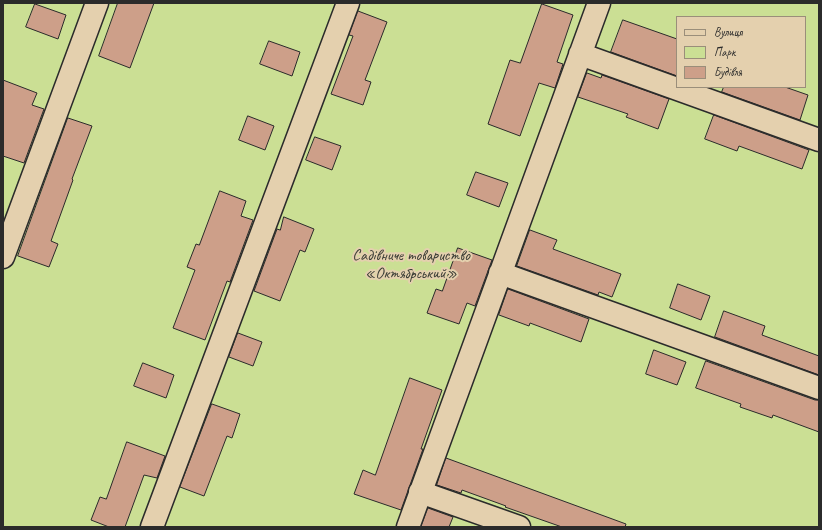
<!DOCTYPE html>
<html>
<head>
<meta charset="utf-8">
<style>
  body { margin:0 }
  #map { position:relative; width:822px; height:530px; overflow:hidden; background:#e4c6a7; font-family:Caveat,sans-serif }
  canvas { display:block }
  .frame { position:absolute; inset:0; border:4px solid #2b2b2b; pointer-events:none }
  .legend { position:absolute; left:676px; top:16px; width:130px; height:72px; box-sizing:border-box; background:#e4d0ae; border:1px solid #9a8e7a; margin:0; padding:5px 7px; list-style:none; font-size:12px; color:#2b2b2b }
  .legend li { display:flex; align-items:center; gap:8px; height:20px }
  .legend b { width:20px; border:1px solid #9a8e7a }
</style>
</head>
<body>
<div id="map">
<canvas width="822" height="530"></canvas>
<div class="frame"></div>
<ul class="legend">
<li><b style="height:5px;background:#e4d0ae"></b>Вулиця</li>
<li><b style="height:11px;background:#cbdf94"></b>Парк</li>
<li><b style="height:11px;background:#cd9f89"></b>Будівля</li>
</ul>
</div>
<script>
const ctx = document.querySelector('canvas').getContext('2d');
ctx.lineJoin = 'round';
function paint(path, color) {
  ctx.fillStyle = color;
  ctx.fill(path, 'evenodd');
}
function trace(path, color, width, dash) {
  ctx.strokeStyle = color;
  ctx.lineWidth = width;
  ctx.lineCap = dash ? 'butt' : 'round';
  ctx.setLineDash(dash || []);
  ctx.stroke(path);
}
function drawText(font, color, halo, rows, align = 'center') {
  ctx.font = font + ' Caveat,sans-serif';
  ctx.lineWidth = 4;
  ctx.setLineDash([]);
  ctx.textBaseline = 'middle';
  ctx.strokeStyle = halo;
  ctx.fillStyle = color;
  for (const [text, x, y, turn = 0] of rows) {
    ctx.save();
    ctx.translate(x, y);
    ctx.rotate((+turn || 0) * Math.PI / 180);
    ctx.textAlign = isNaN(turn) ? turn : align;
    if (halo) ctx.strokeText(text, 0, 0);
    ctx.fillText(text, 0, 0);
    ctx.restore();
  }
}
paint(new Path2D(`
  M3,3H819V527H3ZM677,17H805V87H677Z`), '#cbdf94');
const building = new Path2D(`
  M118,3H154L130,68L99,56Z
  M35,4L66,15L58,39L26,27Z
  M542,4L573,15L557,62L563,64L555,88L539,83L520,136L488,124L510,60L520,63Z
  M358,11L387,22L365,80L371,82L363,105L331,94L353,36L349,35Z
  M623,20L677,39V76L611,52Z
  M269,41L300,52L292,76L260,64Z
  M587,73L601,78L602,75L669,99L658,129L626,117L628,114L578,97Z
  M3,80L37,93L32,105L44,109L24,163L3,156Z
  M724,87H785L808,95L800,120L722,92Z
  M714,115L809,150L802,169L739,146L737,151L705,139Z
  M248,116L274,126L265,150L239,140Z
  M68,118L92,126L72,179L73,180L51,241L58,244L49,267L18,256Z
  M315,137L341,146L332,170L306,160Z
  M476,172L508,183L499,207L467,195Z
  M220,191L246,201L241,216L253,220L230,282L227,281L205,340L173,328L195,270L187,267L196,244L199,245Z
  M284,217L314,229L305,252L300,250L280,301L254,291L277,229L280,230Z
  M530,230L557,240L553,249L621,274L612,297L599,292L598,295L517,266Z
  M458,248L492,260L475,306L467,303L459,324L427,313L436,289L442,291Z
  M678,284L710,296L701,320L670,308Z
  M508,289L589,319L581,342L530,323L529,326L499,315Z
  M724,311L765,326L762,335L819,356V375L715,337Z
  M238,333L262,342L253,366L229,357Z
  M654,350L686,362L677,385L646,374Z
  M706,361L815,400H819V432L773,415L772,418L740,407L741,404L696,388Z
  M143,363L174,375L166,398L134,386Z
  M410,378L442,390L421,449H423L401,510L354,494L363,470L375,475Z
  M212,404L240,414L232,438L227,436L204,496L180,487Z
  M127,442L165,456L157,478L144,475L125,527H109L91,520L100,497L106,499Z
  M446,458L626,524L625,527H562L505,507L506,506L462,490L461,493L437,485Z
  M428,508L453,517L449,527H421Z`);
paint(building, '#cd9f89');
trace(building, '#2b2b2b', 1);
const minor = new Path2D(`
  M580,54L819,140
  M3,257L97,3
  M500,273L819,388
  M420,492L519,527
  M152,527L348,3
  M408,527L599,3`);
trace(minor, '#2b2b2b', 25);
trace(minor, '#e4d0ae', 22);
drawText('16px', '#3b3d36', '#e4d0ae', [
  ["Садівниче товариство",411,256],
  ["«Октябрський»",411,274]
]);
</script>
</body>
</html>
